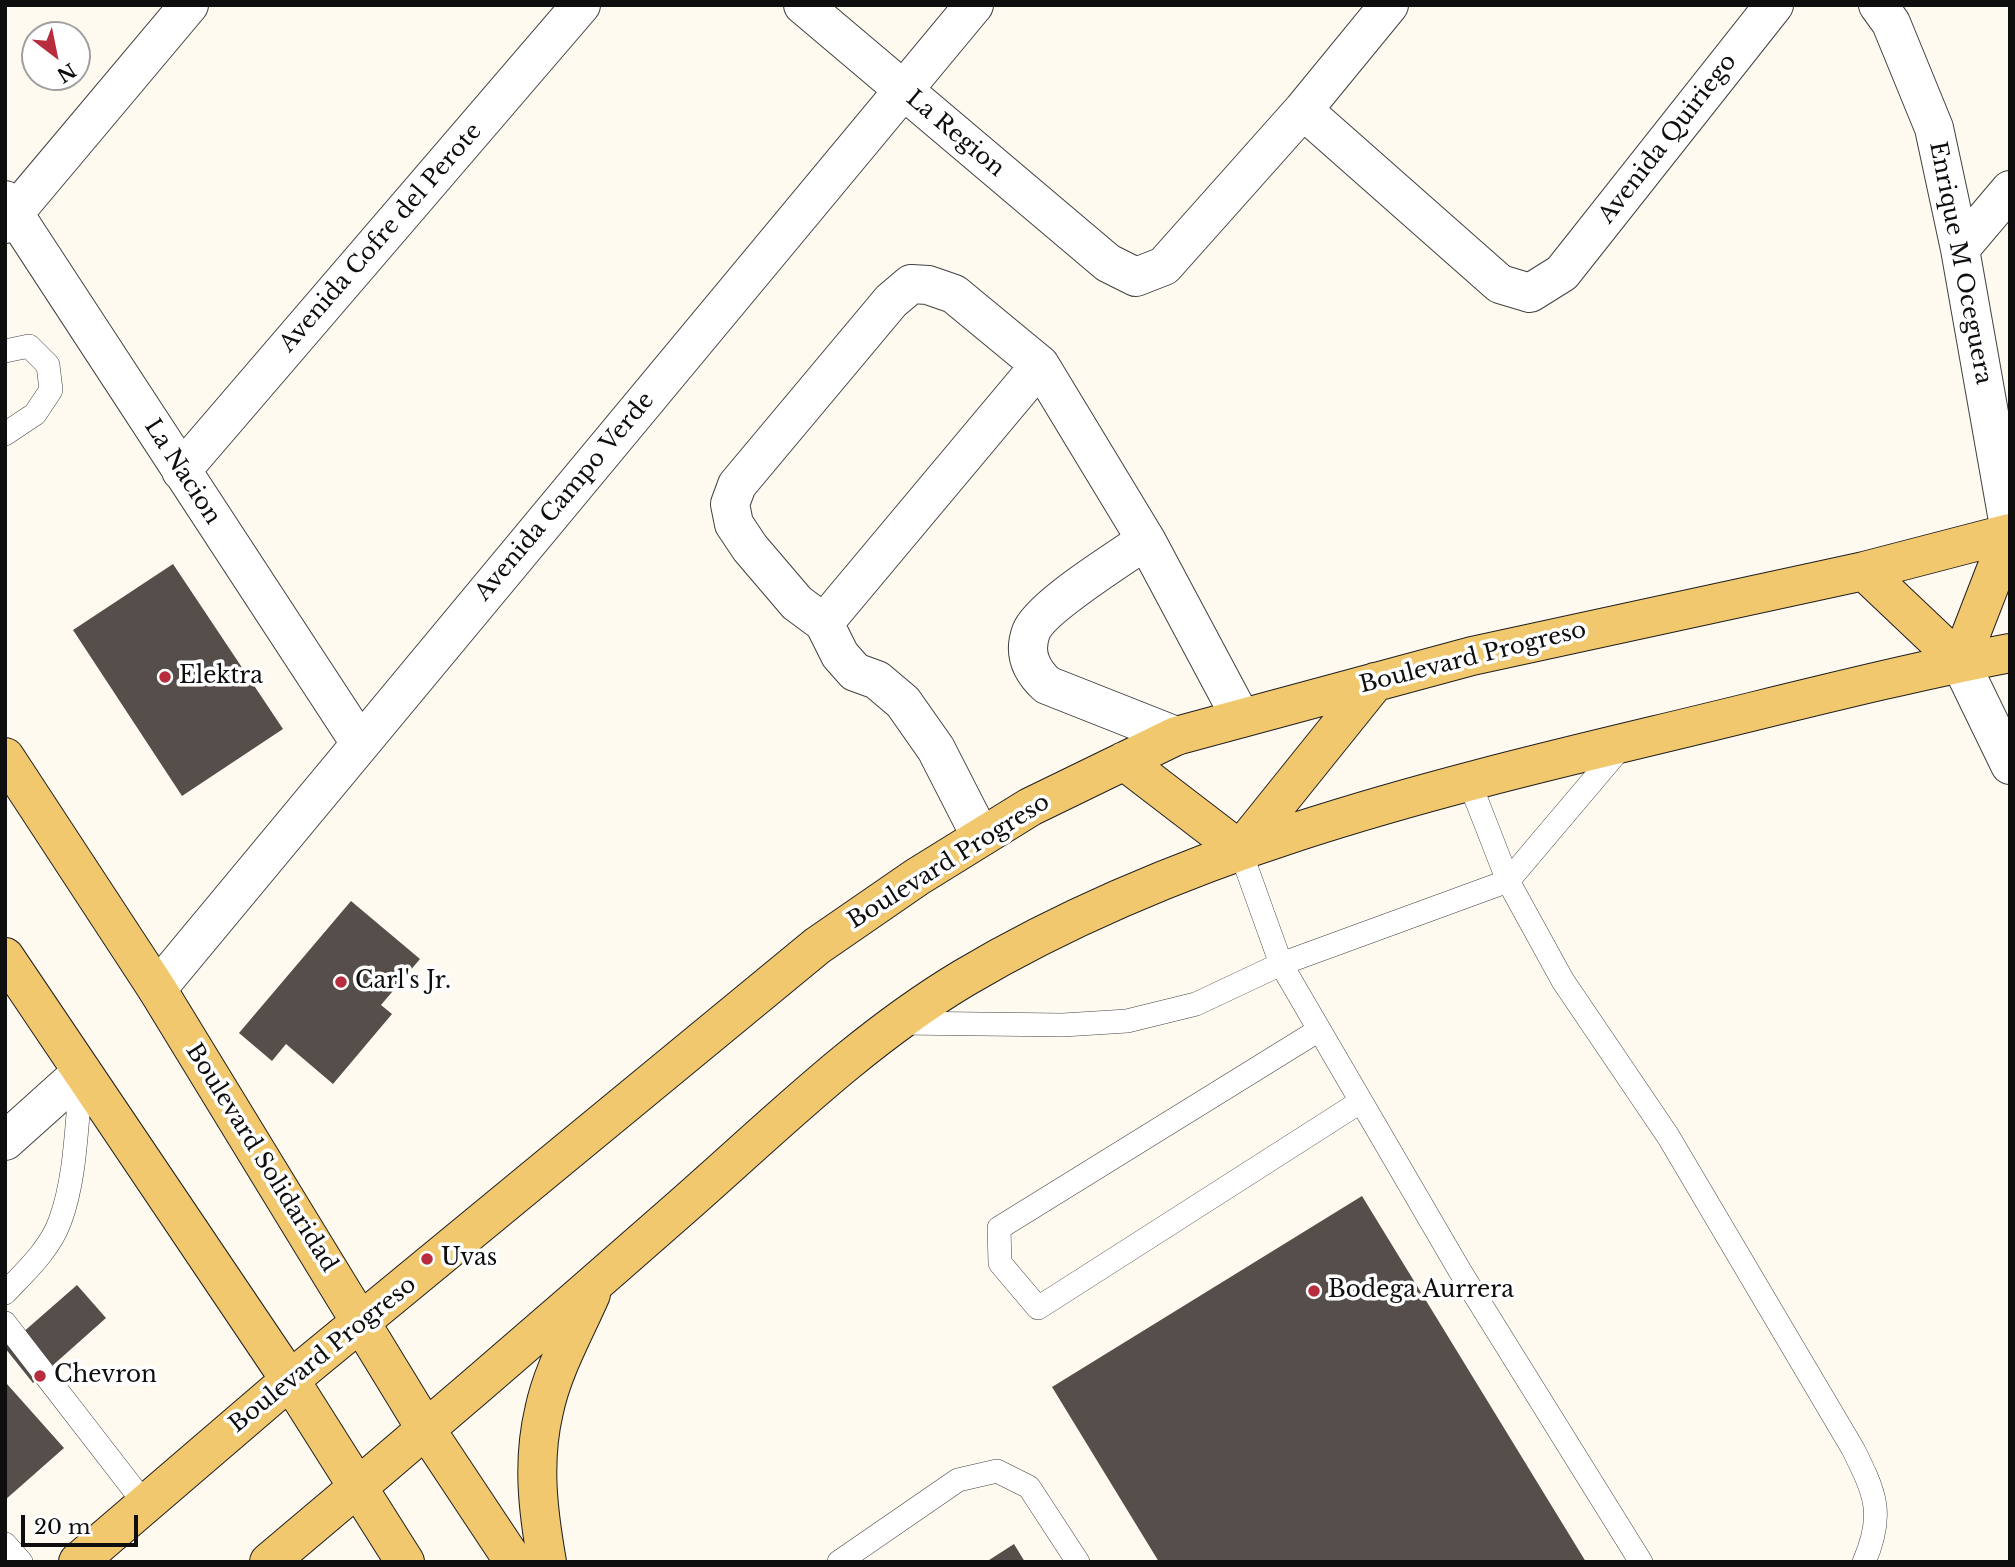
<!DOCTYPE html>
<html>
<head>
<meta charset="utf-8">
<style>
  body { margin:0 }
  #map { position:relative; width:2015px; height:1567px; overflow:hidden; background:#fefaf0; font-family:"Libre Baskerville",serif }
  canvas { display:block }
  .frame { position:absolute; inset:0; border:7px solid #0e0e0e; pointer-events:none }
  .north { position:absolute; left:21px; top:21px; width:70px; height:70px; box-sizing:border-box; background:#fff; border:2px solid #9f9f9f; border-radius:50%; rotate:148deg; font-size:19px; font-weight:700; line-height:28px; text-align:center; color:#0e0e0e }
  .north::after { content:''; display:block; margin:auto; width:24px; height:32px; background:#b72d3d; clip-path:polygon(50% 0,100% 100%,50% 72%,0 100%) }
  .scale { position:absolute; left:21px; top:1515px; width:117px; height:32px; box-sizing:border-box; border:4px solid #0e0e0e; border-top:0; padding-left:9px; font-size:21px; line-height:24px; white-space:nowrap; color:#0e0e0e; -webkit-text-stroke:5px #fff; paint-order:stroke }
</style>
</head>
<body>
<div id="map">
<canvas width="2015" height="1567"></canvas>
<div class="frame"></div>
<div class="north">N</div>
<div class="scale">20 m</div>
</div>
<script>
const ctx = document.querySelector('canvas').getContext('2d');
ctx.lineJoin = 'round';
function paint(path, color) {
  ctx.fillStyle = color;
  ctx.fill(path, 'evenodd');
}
function trace(path, color, width, dash) {
  ctx.strokeStyle = color;
  ctx.lineWidth = width;
  ctx.lineCap = dash ? 'butt' : 'round';
  ctx.setLineDash(dash || []);
  ctx.stroke(path);
}
function drawText(font, color, halo, rows, align = 'center') {
  ctx.font = font + ' "Libre Baskerville",serif';
  ctx.lineWidth = 7;
  ctx.setLineDash([]);
  ctx.textBaseline = 'middle';
  ctx.strokeStyle = halo;
  ctx.fillStyle = color;
  for (const [text, x, y, turn = 0] of rows) {
    ctx.save();
    ctx.translate(x, y);
    ctx.rotate((+turn || 0) * Math.PI / 180);
    ctx.textAlign = isNaN(turn) ? turn : align;
    if (halo) ctx.strokeText(text, 0, 0);
    ctx.fillText(text, 0, 0);
    ctx.restore();
  }
}
paint(new Path2D(`
  M173,564L283,729L182,796L73,630Z
  M351,901L420,959L381,1005L392,1014L333,1084L286,1044L272,1061L239,1033Z
  M1362,1196L1586,1562H1159L1052,1387Z
  M77,1285L106,1318L33,1383L5,1348Z
  M7,1384L64,1448L5,1500V1385Z
  M1014,1544L1025,1562H986Z`), '#564e4b');
const lane = new Path2D(`
  M5,351L29,346L48,365L51,390L35,414L5,434
  M1469,781L1508,881L1563,981L1668,1136L1853,1449C1875,1493 1885,1514 1864,1562
  M1240,850L1281,964L1460,1271L1641,1562
  M899,1023L1063,1025L1127,1021L1196,1004L1281,964L1508,881L1623,745
  M1319,1030L999,1228L1000,1263L1038,1308L1360,1102
  M5,1293C26,1271 50,1249 60,1221C77,1175 76,1120 82,1072
  M5,1323L145,1504
  M5,1544L21,1562
  M839,1562L958,1480L997,1471L1029,1487L1078,1562`);
const street = new Path2D(`
  M803,5L1108,263L1136,277L1164,266L1303,110L1389,5
  M1878,5L1891,23L1934,128L1960,249L2010,532
  M1303,110L1500,284L1530,293L1562,273L1774,5
  M5,200L360,743
  M5,224L189,5
  M1960,249L2010,190
  M181,471L581,5
  M1146,540L1241,718
  M824,623L1040,365
  M1960,662L2010,765
  M981,837L936,749L903,702L877,680L855,672L840,655L824,623L797,603L750,548L734,524L730,504L737,485L891,301L911,284L928,285L954,294L1040,365L1146,540C1121,558 1040,607 1031,632C1023,654 1032,671 1047,685L1176,736
  M157,989L974,5
  M5,1141L82,1072`);
const primary = new Path2D(`
  M1864,571L1960,662
  M1960,662L2010,533
  M5,757L157,989L427,1431L514,1562
  M1124,761L1240,850L1375,682
  M5,957L290,1380L405,1562
  M78,1562L290,1380L817,946L917,877L1030,807L1176,736L1472,656L1864,571L2010,533
  M269,1562C406,1447 541,1331 675,1213C768,1132 857,1042 964,978C1176,852 1418,792 1656,735C1774,707 1891,676 2010,653
  M547,1562C538,1511 532,1462 544,1411C552,1371 575,1331 591,1294`);
trace(lane, '#414141', 24);
trace(street, '#414141', 40);
trace(primary, '#1f1f1f', 40);
trace(lane, '#fff', 23);
trace(street, '#fff', 38);
trace(primary, '#f1c86d', 38);
for (const [x, y, r, color] of [
  [165,677,7,"#b72d3d"],
  [341,982,7,"#b72d3d"],
  [427,1259,7,"#b72d3d"],
  [1314,1291,7,"#b72d3d"],
  [40,1376,7,"#b72d3d"]
]) {
  const dot = new Path2D();
  dot.arc(x, y, r, 0, 2 * Math.PI);
  ctx.fillStyle = color;
  ctx.fill(dot);
  trace(dot, '#fff', 2.5);
}
drawText('23px', '#0e0e0e', '#fff', [
  ["La Region",955,134,40],
  ["Avenida Quiriego",1668,139,-52],
  ["Avenida Cofre del Perote",381,238,-49],
  ["Enrique M Oceguera",1960,263,79],
  ["La Nacion",182,472,57],
  ["Avenida Campo Verde",565,497,-50],
  ["Boulevard Progreso",1473,658,-14],
  ["Boulevard Progreso",949,862,-32],
  ["Boulevard Solidaridad",261,1158,58],
  ["Boulevard Progreso",323,1355,-39]
]);
drawText('23px', '#0e0e0e', '#fff', [
  ["Elektra",179,677],
  ["Carl's Jr.",355,982],
  ["Uvas",441,1259],
  ["Bodega Aurrera",1328,1291],
  ["Chevron",54,1376]
], 'left');
</script>
</body>
</html>
